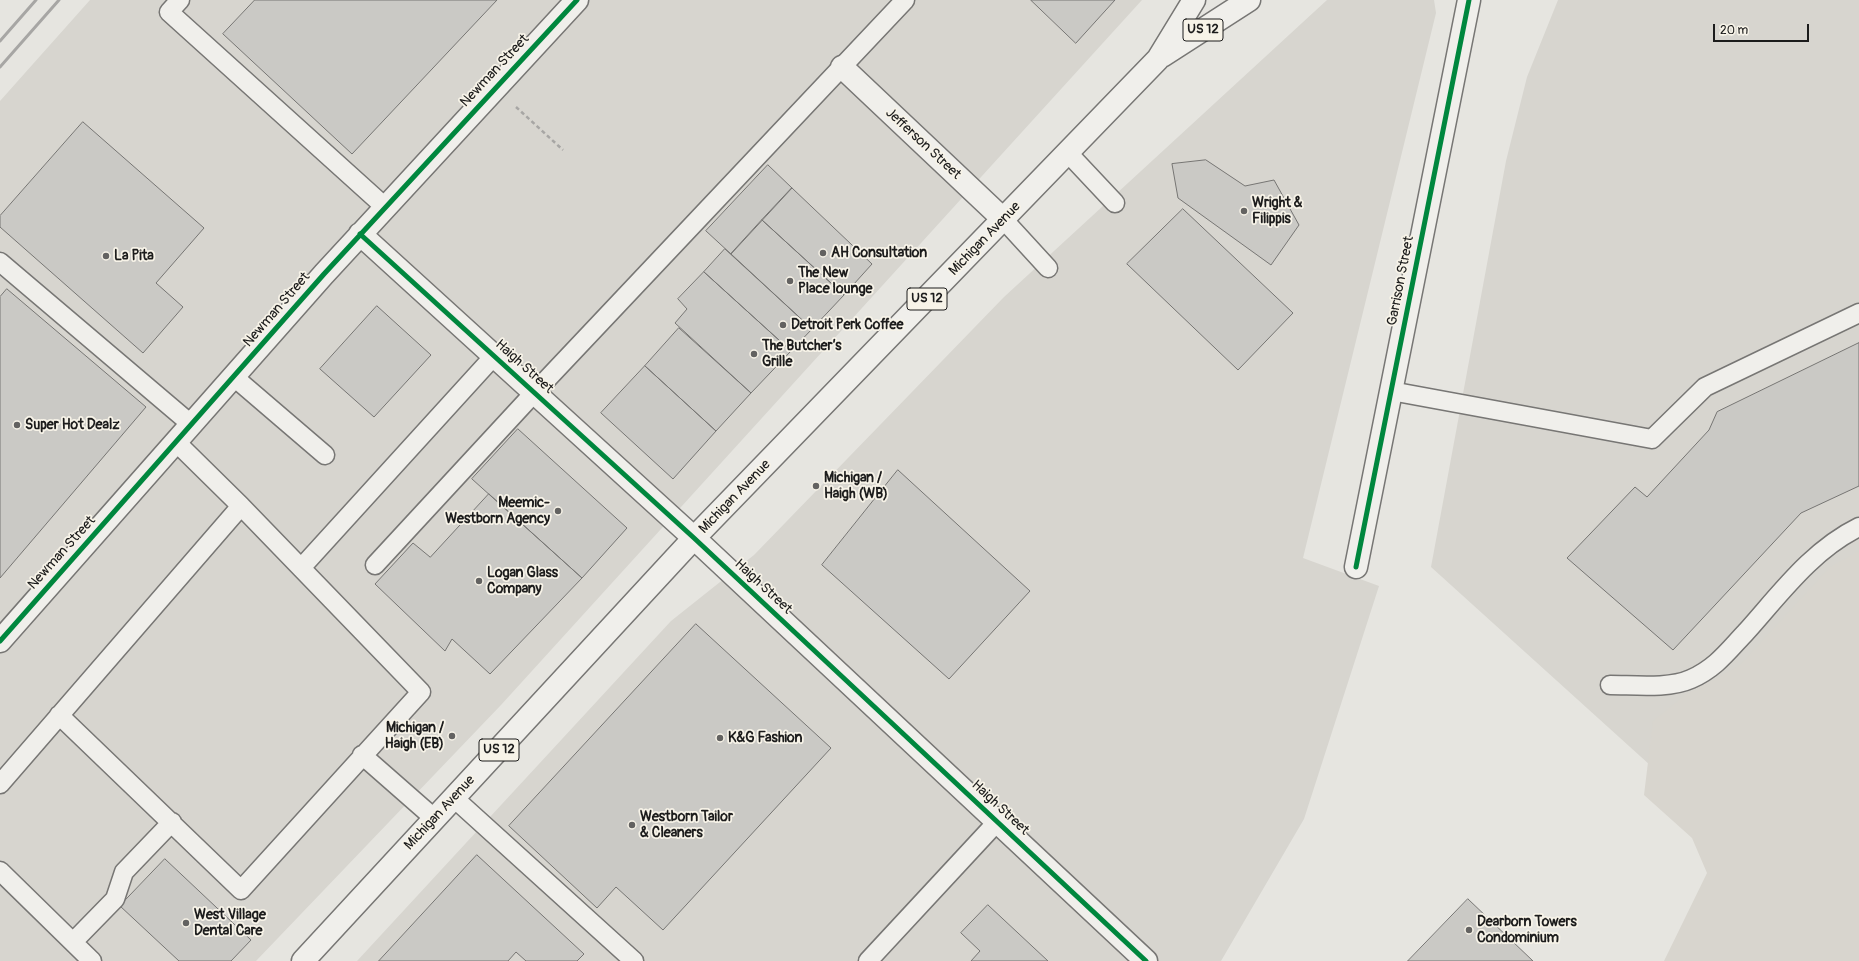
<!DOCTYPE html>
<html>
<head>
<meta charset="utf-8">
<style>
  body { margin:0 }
  #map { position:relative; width:1859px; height:961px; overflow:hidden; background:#e6e5e0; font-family:Pangolin,sans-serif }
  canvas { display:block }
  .scale { position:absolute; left:1713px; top:24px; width:96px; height:18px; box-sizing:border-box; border:2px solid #1c1c1c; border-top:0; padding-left:5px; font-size:12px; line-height:14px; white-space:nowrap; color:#1c1c1c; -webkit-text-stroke:3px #f7f3e8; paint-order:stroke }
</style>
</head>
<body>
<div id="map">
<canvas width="1859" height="961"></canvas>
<div class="scale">20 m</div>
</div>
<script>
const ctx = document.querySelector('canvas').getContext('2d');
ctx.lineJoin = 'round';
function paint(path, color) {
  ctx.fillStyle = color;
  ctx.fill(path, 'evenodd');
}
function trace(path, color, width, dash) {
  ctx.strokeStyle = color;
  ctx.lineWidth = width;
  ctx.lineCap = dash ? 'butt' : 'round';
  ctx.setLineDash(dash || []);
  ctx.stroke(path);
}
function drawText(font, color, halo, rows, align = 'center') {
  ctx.font = font + ' Pangolin,sans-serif';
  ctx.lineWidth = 3.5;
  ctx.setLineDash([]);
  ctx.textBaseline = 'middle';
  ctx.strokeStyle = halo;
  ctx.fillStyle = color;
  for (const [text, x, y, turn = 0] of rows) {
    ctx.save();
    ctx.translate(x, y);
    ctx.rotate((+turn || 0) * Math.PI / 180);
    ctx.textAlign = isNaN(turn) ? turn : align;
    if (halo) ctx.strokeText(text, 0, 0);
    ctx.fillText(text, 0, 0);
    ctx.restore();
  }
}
paint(new Path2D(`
  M90,0H1142L501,705L256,961H0V101Z
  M1327,0H1434L1436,13L1303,558L1379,586L1304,819L1221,961H357L671,621L754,555L1004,297Z
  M1558,0H1859V567L1661,775L1431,567L1506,161L1527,77Z`), '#d7d5cf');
paint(new Path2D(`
  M1859,551V961H1664L1707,873L1692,838L1644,795L1653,721L1685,695L1739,666L1830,567Z`), '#d8d5ce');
const building = new Path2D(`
  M255,0H497L352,154L223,34Z
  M1031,0H1115L1076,43Z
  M83,122L204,228L156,283L183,307L143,353L0,227V216Z
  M1206,160L1245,186L1274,180L1299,225L1271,265L1178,198L1172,164Z
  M768,165L792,188L731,254L706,231Z
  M792,188L872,264L844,295L762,220Z
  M1183,209L1293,313L1238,370L1127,264Z
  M762,220L844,295L812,329L731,254Z
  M725,249L812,329L791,351L704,272Z
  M704,272L791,351L751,393L675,323L687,309L678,299Z
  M7,289L146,407L0,578V297Z
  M377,306L431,355L374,417L320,369Z
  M679,328L751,393L716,431L645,366Z
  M1859,343V486L1801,513L1673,650L1567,558L1635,487L1647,497L1709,430L1717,412Z
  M645,366L716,431L673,479L601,413Z
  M518,429L627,528L582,578L472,479Z
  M898,470L1030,591L949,679L822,565Z
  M489,494L582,578L490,674L452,639L445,651L375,584L413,543L430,557Z
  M696,624L831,748L663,930L616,887L597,908L509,826Z
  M477,855L584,954L577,961H526L516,952L508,961H379Z
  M165,859L251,940L231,961H179L120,906Z
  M1468,899L1533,961H1408Z
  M988,905L1048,961H971L980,951L961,933Z`);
paint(building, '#cac9c5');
trace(building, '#777674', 1);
const lane = new Path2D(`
  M180,0L169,12L385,207
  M1068,153L1115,203
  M1004,220L1048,268
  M0,262L192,425
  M234,377L325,455
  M1391,391L1652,439L1705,387L1859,313
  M375,565L534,393L905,0
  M301,568L494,356
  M1610,685C1634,685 1669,689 1691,679C1716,668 1728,651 1746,632C1780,594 1812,550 1859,527
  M59,715L241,890L421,692L241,506L176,442
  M362,755L435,819
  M0,784L241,506
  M454,798L634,961
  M0,871L92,961
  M73,942L115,899L124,872L172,822
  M868,961L997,822`);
const street = new Path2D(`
  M842,67L1004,220
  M360,234L694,538L1146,961
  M1356,567L1469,0
  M0,641L324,274L577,0`);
const primary = new Path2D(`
  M1162,56L1249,0
  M303,961L694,538L1158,59L1194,0`);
trace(lane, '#777674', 21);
trace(street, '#777674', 25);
trace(primary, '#777674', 25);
trace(new Path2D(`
  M516,107L563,150`), '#a7a6a4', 2.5, [4, 3]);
trace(lane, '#f0efeb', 18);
trace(street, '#f0efeb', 22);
trace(primary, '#f0efeb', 22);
trace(new Path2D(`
  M0,41L36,0
  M0,67L59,0`), '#a7a6a4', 3);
trace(new Path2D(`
  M360,234L694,538L1146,961
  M1356,567L1469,0
  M0,641L324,274L577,0`), '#00873e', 5);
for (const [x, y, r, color] of [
  [1244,211,4,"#636261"],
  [823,253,4,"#636261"],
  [106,256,4,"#636261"],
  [790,281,4,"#636261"],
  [783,325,4,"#636261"],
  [754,354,4,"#636261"],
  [17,425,4,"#636261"],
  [816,486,4,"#636261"],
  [558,511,4,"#636261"],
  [479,581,4,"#636261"],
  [452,736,4,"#636261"],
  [720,738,4,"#636261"],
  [632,825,4,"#636261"],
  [186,923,4,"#636261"],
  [1469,930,4,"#636261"]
]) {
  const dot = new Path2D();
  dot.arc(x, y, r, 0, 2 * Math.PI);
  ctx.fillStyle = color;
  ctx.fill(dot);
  trace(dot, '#f7f3e8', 1.5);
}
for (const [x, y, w] of [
  [1203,30,40],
  [927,299,40],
  [499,750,40]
]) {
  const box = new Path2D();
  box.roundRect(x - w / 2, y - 11, w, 22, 3);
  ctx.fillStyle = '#f7f3e8';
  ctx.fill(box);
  trace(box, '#1c1c1c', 1);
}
drawText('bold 13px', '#1c1c1c', null, [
  ["US 12",1203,30],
  ["US 12",927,299],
  ["US 12",499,750]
]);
drawText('14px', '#1c1c1c', '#f7f3e8', [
  ["Newman Street",495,71,-47],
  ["Jefferson Street",923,144,43],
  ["Michigan Avenue",985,239,-46],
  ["Garrison Street",1401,281,-79],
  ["Newman Street",277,310,-49],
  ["Haigh Street",524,367,42],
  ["Michigan Avenue",735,497,-46],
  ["Newman Street",62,553,-48],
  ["Haigh Street",763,587,43],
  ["Haigh Street",1000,808,43],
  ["Michigan Avenue",440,813,-47]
]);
drawText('bold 14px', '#1c1c1c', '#f7f3e8', [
  ["Wright &",1252,203],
  ["Filippis",1252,219],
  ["AH Consultation",831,253],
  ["La Pita",114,256],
  ["The New",798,273],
  ["Place lounge",798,289],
  ["Detroit Perk Coffee",791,325],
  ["The Butcher’s",762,346],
  ["Grille",762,362],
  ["Super Hot Dealz",25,425],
  ["Michigan /",824,478],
  ["Haigh (WB)",824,494],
  ["Meemic-",550,503,"right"],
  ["Westborn Agency",550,519,"right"],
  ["Logan Glass",487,573],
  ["Company",487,589],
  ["Michigan /",444,728,"right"],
  ["Haigh (EB)",444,744,"right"],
  ["K&G Fashion",728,738],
  ["Westborn Tailor",640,817],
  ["& Cleaners",640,833],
  ["West Village",194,915],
  ["Dental Care",194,931],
  ["Dearborn Towers",1477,922],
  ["Condominium",1477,938]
], 'left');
</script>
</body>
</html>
